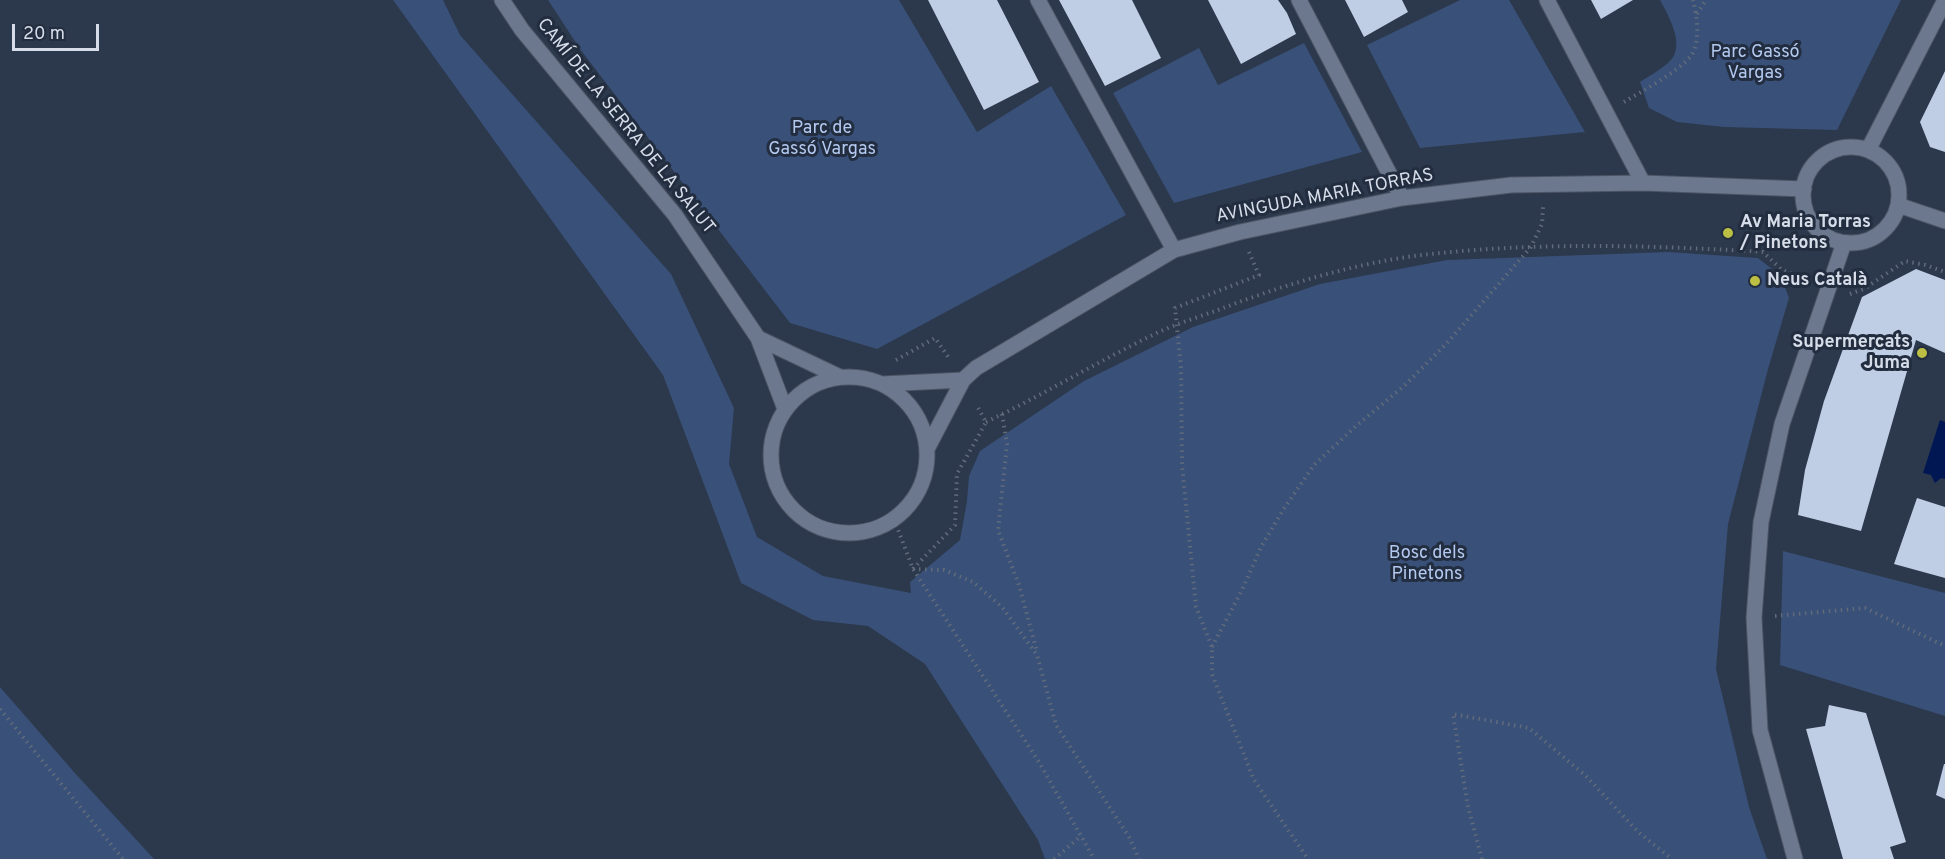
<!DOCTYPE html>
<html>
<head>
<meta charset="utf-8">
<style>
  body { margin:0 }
  #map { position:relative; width:1945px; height:859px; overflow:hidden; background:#2c384b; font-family:Overpass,sans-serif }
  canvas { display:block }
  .scale { position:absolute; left:12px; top:24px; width:87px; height:27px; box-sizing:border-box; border:3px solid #d6dde9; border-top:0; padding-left:8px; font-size:18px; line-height:21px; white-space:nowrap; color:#d6dde9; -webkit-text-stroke:4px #232d40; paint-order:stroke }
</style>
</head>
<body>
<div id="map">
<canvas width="1945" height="859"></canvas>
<div class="scale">20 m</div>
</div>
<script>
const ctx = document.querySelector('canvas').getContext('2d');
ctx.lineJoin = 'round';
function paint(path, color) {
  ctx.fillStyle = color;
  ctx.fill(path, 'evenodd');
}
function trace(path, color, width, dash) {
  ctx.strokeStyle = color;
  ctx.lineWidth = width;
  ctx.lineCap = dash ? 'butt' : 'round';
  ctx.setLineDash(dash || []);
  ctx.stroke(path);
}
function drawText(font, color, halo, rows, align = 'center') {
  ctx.font = font + ' Overpass,sans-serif';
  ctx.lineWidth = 6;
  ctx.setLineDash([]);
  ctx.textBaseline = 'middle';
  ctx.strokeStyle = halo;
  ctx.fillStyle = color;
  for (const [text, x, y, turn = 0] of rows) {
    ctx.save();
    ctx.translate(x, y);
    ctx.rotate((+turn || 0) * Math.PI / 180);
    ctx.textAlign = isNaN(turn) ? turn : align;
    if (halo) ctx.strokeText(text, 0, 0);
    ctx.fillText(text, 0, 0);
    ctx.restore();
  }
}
paint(new Path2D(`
  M393,0H443L460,35L671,274L734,408L729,464L757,537L823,576L911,593L910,582L960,540L967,501L969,476L980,451L1084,381L1193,327L1320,284L1447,260L1668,252L1758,258L1781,276L1789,298L1768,369L1728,524L1716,669L1749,807L1767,859H1045L1038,840L925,664L868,626L813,620L741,583L663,375Z
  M548,0H899L977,132L1051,86L1126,215L877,349L790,323L580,49Z
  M1460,0H1509L1585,132L1420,148L1367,45Z
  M1660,0H1901L1837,130L1724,127L1677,122L1649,108L1640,82C1649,76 1660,70 1668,63C1687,47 1669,17 1660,0Z
  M1304,43L1362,152L1174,203L1113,93L1199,48L1218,85Z
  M1783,551L1945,593V716L1780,665Z
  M0,687L74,772L154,859H0Z`), '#395078');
paint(new Path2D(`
  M1940,420L1945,422V479L1941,478L1935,483L1931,475L1923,473Z`), '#001754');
paint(new Path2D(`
  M928,0H997L1039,82L984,110Z
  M1059,0H1132L1161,58L1105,86Z
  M1208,0H1278L1287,13L1296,34L1241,64Z
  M1345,0H1402L1408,12L1364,37Z
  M1591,0H1633L1601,19Z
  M1945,71V152L1930,147L1920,122Z
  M1916,269L1945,280V353L1916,340L1861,531L1798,515L1805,470L1824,401L1862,297Z
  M1917,498L1945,507V578L1894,564Z
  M1829,705L1866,713L1906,842L1890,847L1894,859H1843L1806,729L1825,726Z
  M1944,764H1945V799L1936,795Z`), '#bfcde5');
const street = new Path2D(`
  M502,0L522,30L675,215L758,338L785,409
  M1038,0L1174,250
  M1299,0L1402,198
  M1547,0L1643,183
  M1803 195a48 48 0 1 1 96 0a48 48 0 1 1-96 0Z
  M1868,150L1945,0
  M1898,205L1945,221
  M758,338L840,377
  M771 455a78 78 0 1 1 156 0a78 78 0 1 1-156 0Z
  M882,384L963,380
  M927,449L963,380L976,368L1174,250L1240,232L1402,198L1511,185L1643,183L1804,189
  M1795,859L1760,730L1754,618L1761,522L1782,424L1844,243`);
trace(street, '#4b5464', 17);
trace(new Path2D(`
  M1697,14L1706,0
  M1624,102C1641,92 1679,71 1691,56C1701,41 1697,16 1693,0
  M1249,252L1259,275L1175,308L1181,367L1182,465L1196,607L1212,647V674L1254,780L1308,859
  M1850,294L1864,289L1905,261L1925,265L1945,272
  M896,360L935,338L949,358
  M1002,414L1007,444L998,530L1019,585L1037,652
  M986,422C1045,394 1100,360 1159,332C1178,323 1199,317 1218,310C1280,286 1349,265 1414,256C1526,242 1638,245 1749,251L1763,252L1782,270L1808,280
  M894,519L913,569L1039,762L1094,859
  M913,569L955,525L957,474L986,422L976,404
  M913,569L944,570L973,582L1002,607L1037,655L1056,725L1129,837L1139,859
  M1775,616L1865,608L1945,646
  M1212,647L1242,590L1261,547L1283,510L1314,465L1356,426L1404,386L1447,343L1531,247L1542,224L1543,206
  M0,709L123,859
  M1054,859L1081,836
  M1482,859L1468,807L1453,714L1529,728L1586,776L1638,832L1672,859`), '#606b7c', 4, [1.5, 4.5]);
trace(street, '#6b788e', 15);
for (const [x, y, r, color] of [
  [1728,233,6,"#bcbf44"],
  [1755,281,6,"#bcbf44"],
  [1922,353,6,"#bcbf44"]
]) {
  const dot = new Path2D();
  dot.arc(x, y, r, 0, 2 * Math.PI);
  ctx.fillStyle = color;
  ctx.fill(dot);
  trace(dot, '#232d40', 2);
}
drawText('18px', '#b3c9ef', '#232d40', [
  ["Parc Gassó",1755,53],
  ["Vargas",1755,74],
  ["Parc de",822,129],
  ["Gassó Vargas",822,150],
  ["Bosc dels",1427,554],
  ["Pinetons",1427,575]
]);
drawText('18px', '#d6dde9', '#232d40', [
  ["CAMÍ DE LA SERRA DE LA SALUT",625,127,51],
  ["AVINGUDA MARIA TORRAS",1325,197,-11]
]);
drawText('bold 18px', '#d6dde9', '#232d40', [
  ["Av Maria Torras",1740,223],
  ["/ Pinetons",1740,244],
  ["Neus Català",1767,281],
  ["Supermercats",1910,343,"right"],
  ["Juma",1910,364,"right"]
], 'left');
</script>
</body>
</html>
